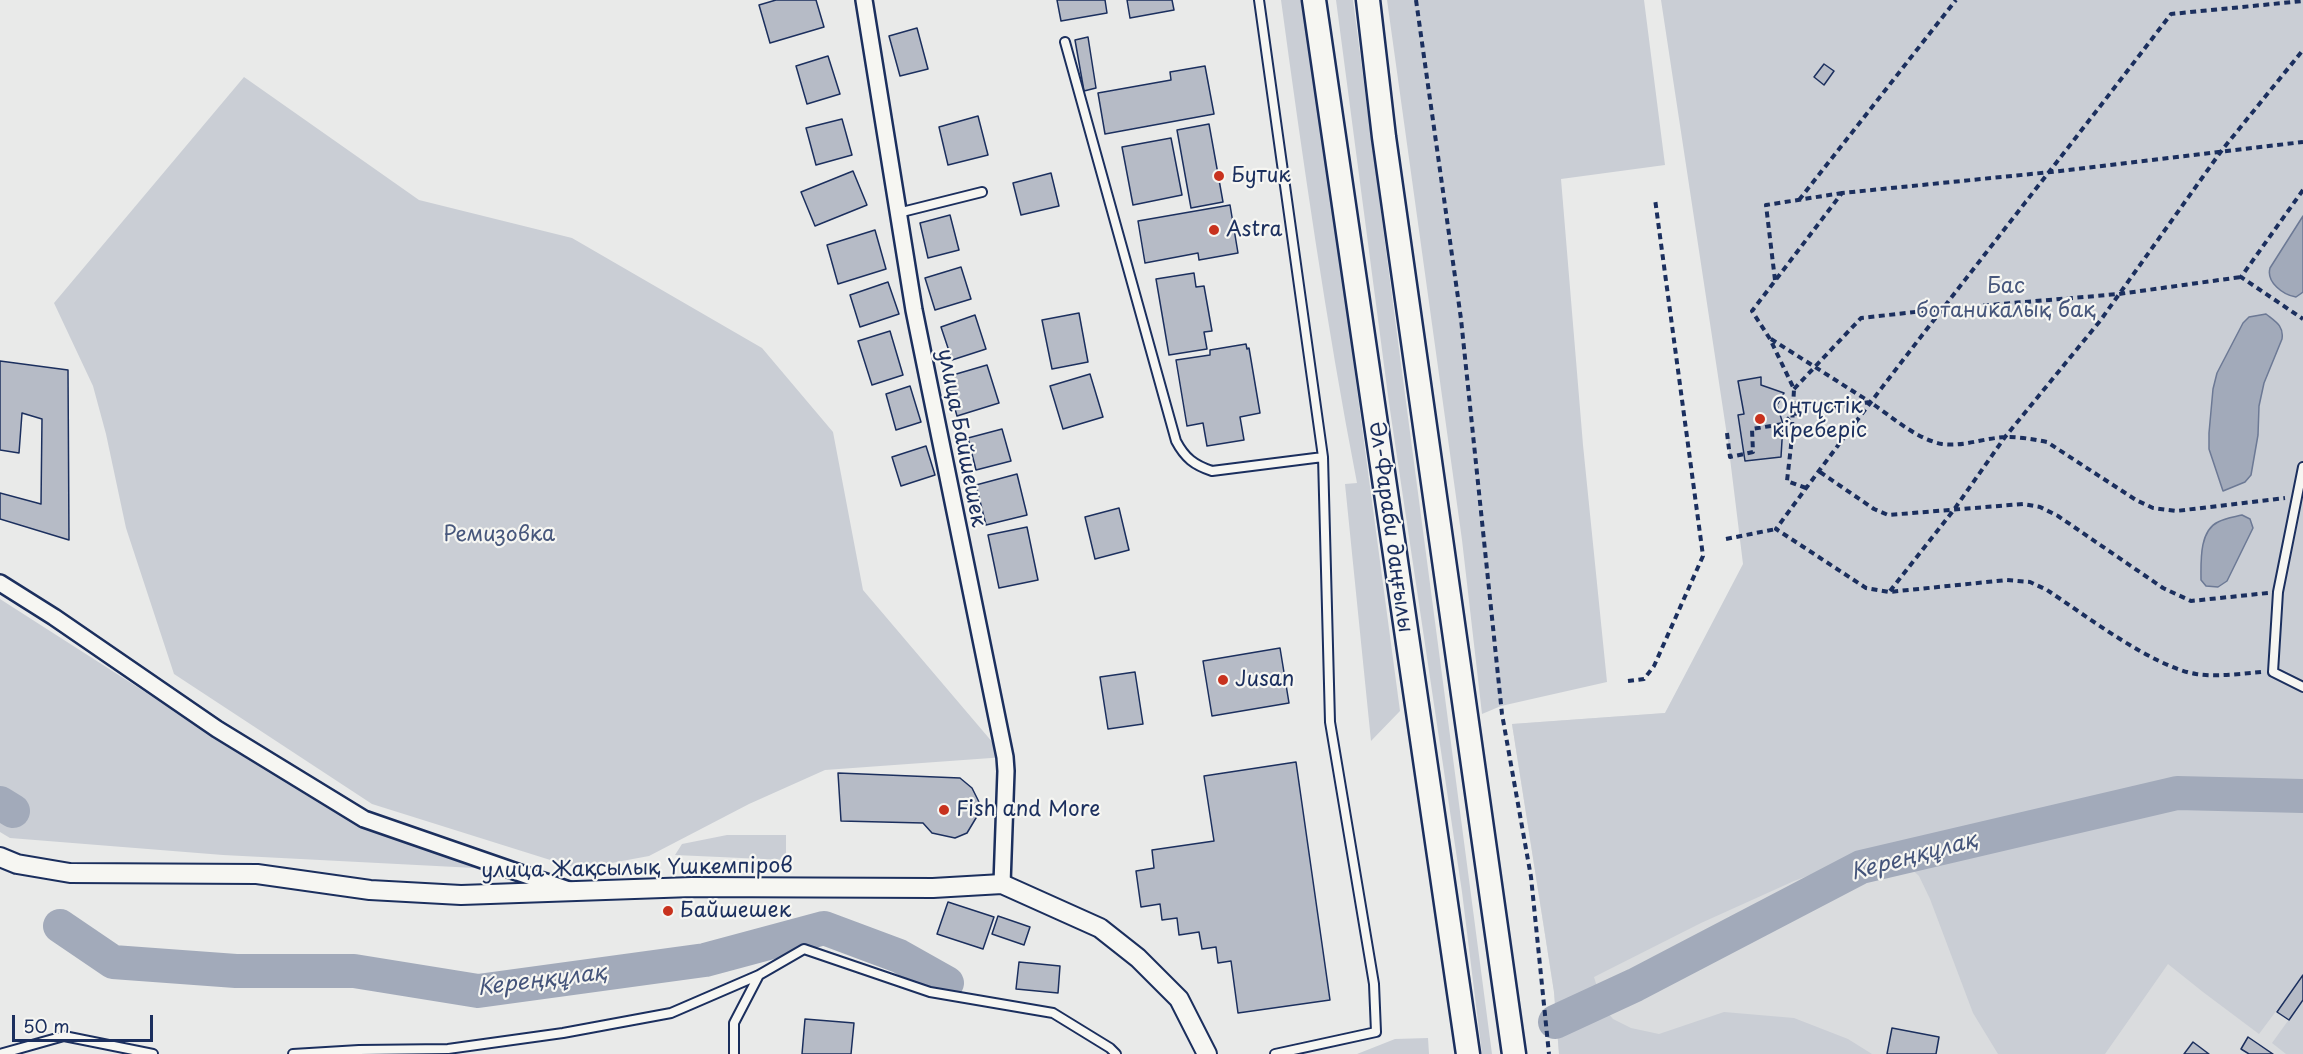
<!DOCTYPE html>
<html>
<head>
<meta charset="utf-8">
<style>
  body { margin:0 }
  #map { position:relative; width:2303px; height:1054px; overflow:hidden; background:#e9eae9; font-family:"Playpen Sans",sans-serif }
  canvas { display:block }
  .scale { position:absolute; left:12px; top:1015px; width:141px; height:27px; box-sizing:border-box; border:3px solid #1b2f5e; border-top:0; padding-left:8px; font-size:18px; line-height:21px; white-space:nowrap; color:#1b2f5e; -webkit-text-stroke:4px #f6f6f2; paint-order:stroke }
</style>
</head>
<body>
<div id="map">
<canvas width="2303" height="1054"></canvas>
<div class="scale">50 m</div>
</div>
<script>
const ctx = document.querySelector('canvas').getContext('2d');
ctx.lineJoin = 'round';
function paint(path, color) {
  ctx.fillStyle = color;
  ctx.fill(path, 'evenodd');
}
function trace(path, color, width, dash) {
  ctx.strokeStyle = color;
  ctx.lineWidth = width;
  ctx.lineCap = dash ? 'butt' : 'round';
  ctx.setLineDash(dash || []);
  ctx.stroke(path);
}
function drawText(font, color, halo, rows, align = 'center') {
  ctx.font = font + ' "Playpen Sans",sans-serif';
  ctx.lineWidth = 4.5;
  ctx.setLineDash([]);
  ctx.textBaseline = 'middle';
  ctx.strokeStyle = halo;
  ctx.fillStyle = color;
  for (const [text, x, y, turn = 0] of rows) {
    ctx.save();
    ctx.translate(x, y);
    ctx.rotate((+turn || 0) * Math.PI / 180);
    ctx.textAlign = isNaN(turn) ? turn : align;
    if (halo) ctx.strokeText(text, 0, 0);
    ctx.fillText(text, 0, 0);
    ctx.restore();
  }
}
paint(new Path2D(`
  M1693,661L2303,804V1054H1559L1554,992L1512,724L1665,713Z`), '#dadcde');
paint(new Path2D(`
  M1281,0H1305L1400,711L1371,741L1345,484L1357,483C1326,322 1303,162 1281,0Z
  M1336,0H1353L1492,1054H1482L1462,892L1389,403Z
  M1387,0H1644L1665,165L1561,179L1583,445L1607,682L1501,706L1482,714L1462,540Z
  M1661,0H2303V975L2259,1034L2203,992L2168,964L2105,1054H1998L1973,1013L1930,899L1919,876L1902,860L1887,853H1869L1794,881L1701,923L1594,977L1603,1007L1613,1019L1631,1028L1659,1034L1724,1012L1794,1018L1848,1039L1872,1054H1559L1554,992L1512,724L1665,713L1743,564L1728,442Z
  M244,77L419,200L572,238L762,348L833,432L863,590L1005,757L825,770L749,804L649,856L579,869L372,804L174,674L126,528L106,434L93,386L54,303Z
  M0,599L306,795L361,825L475,868L223,855L10,838L0,832Z
  M727,835H786V860L675,855L682,844Z
  M2303,1000V1054H2286L2272,1043Z
  M1428,1038L1429,1054H1357L1395,1039Z`), '#caced5');
const water = new Path2D(`
  M2303,216V292L2296,297C2283,295 2266,282 2270,268Z
  M2266,314C2276,322 2284,326 2282,339L2264,383L2259,406L2258,435L2251,475L2245,482L2223,491L2209,449V433L2213,389L2217,373L2243,323L2249,317Z
  M2242,515L2250,519L2253,528L2227,581L2218,587L2206,586L2201,580C2201,562 2199,531 2218,522C2225,518 2234,517 2242,515Z`);
paint(water, '#a2aaba');
trace(water, '#6c7995', 1.5);
trace(new Path2D(`
  M0,803L13,811
  M60,926L113,962L236,971H354L478,991L705,960L824,928L899,956L947,983
  M1555,1022L1635,985L1861,867L2177,793L2303,796`), '#a2aaba', 34);
const building = new Path2D(`
  M776,0H816L824,27L770,43L759,5Z
  M1057,0H1105L1107,13L1061,21Z
  M1127,0H1172L1174,10L1130,18Z
  M917,28L928,69L900,76L889,36Z
  M1088,37L1096,88L1084,91L1075,40Z
  M828,56L840,94L807,104L796,66Z
  M1824,64L1834,71L1824,85L1814,77Z
  M1205,66L1214,114L1105,134L1098,93L1171,80L1170,72Z
  M978,116L988,155L948,165L939,127Z
  M842,119L852,155L816,165L806,128Z
  M1209,124L1223,202L1191,208L1177,130Z
  M1171,138L1182,195L1133,205L1122,147Z
  M853,171L867,205L815,226L801,192Z
  M1051,173L1059,206L1021,215L1013,183Z
  M1230,205L1238,253L1199,260L1198,253L1145,263L1138,221Z
  M950,215L959,250L928,258L920,223Z
  M875,230L886,269L838,284L827,245Z
  M961,267L971,299L935,310L925,278Z
  M1194,273L1196,287L1204,286L1212,331L1204,332L1207,349L1169,355L1156,279Z
  M888,282L899,314L860,327L850,295Z
  M1079,313L1088,362L1052,369L1042,320Z
  M975,315L986,349L952,360L941,327Z
  M890,331L903,375L872,385L858,341Z
  M1246,344L1247,349L1249,348L1260,413L1240,417L1244,440L1207,446L1203,423L1187,426L1176,360L1210,355V350Z
  M0,361L68,370L69,540L0,519V493L41,504L42,419L22,413L19,453L0,450Z
  M987,365L999,403L957,416L946,377Z
  M1090,374L1103,417L1063,429L1050,386Z
  M1761,377V385L1784,393L1777,405L1783,424L1781,457L1745,461L1738,415L1744,414L1738,381Z
  M910,386L921,422L896,430L886,394Z
  M1002,429L1011,461L976,470L968,438Z
  M926,446L935,475L901,486L892,457Z
  M1017,474L1027,515L986,525L976,485Z
  M1119,508L1129,550L1095,559L1085,517Z
  M1027,527L1038,580L999,588L988,535Z
  M1280,648L1289,703L1212,716L1203,661Z
  M1135,672L1143,724L1108,729L1100,677Z
  M1296,762L1330,1000L1238,1013L1231,961L1218,963L1216,947L1202,949L1199,932L1179,935L1177,918L1162,920L1160,904L1141,907L1136,871L1154,868L1152,850L1214,841L1204,776Z
  M838,773L960,778L972,788L979,802V813L967,833L955,838L932,833L923,823L841,821Z
  M948,902L994,917L983,949L937,934Z
  M998,916L1030,927L1024,945L992,934Z
  M1019,962L1060,966L1058,993L1016,989Z
  M2303,975V1000L2289,1020L2277,1012Z
  M805,1019L854,1023L851,1054H802Z
  M1892,1028L1939,1037L1936,1054H1887Z
  M2248,1037L2273,1054H2249L2241,1049Z
  M2193,1042L2209,1054H2184Z`);
paint(building, '#b6bbc6');
trace(building, '#1b2f5e', 1.5);
const service = new Path2D(`
  M1259,0L1323,457L1330,722L1374,984L1376,1032L1275,1054
  M1065,42L1176,441C1185,458 1194,465 1212,471L1323,457
  M898,213L982,192
  M2303,467L2278,592L2273,672L2303,687
  M0,1054L64,1036L153,1054
  M293,1054L359,1050L448,1049L563,1033L671,1013L759,975
  M734,1054V1023L759,975L804,949L930,992L1053,1013L1110,1048L1116,1054`);
const minor = new Path2D(`
  M864,0L914,310L1005,757L1006,771L1002,884
  M0,583L54,617L217,729L364,819L569,890`);
const tertiary = new Path2D(`
  M0,857L17,864L70,873L257,874L370,890L461,895L692,887L933,888L1002,884L1100,928L1138,958L1179,999L1207,1054`);
const primary = new Path2D(`
  M1314,0L1468,1054
  M1368,0L1384,137L1514,1054`);
trace(service, '#1b2f5e', 12);
trace(minor, '#1b2f5e', 20);
trace(tertiary, '#1b2f5e', 22);
trace(primary, '#1b2f5e', 27);
trace(new Path2D(`
  M1416,0L1461,319L1502,714L1531,877L1549,1054
  M2303,190L2241,277L2303,319
  M1799,200L1956,0
  M1775,280L1766,205L1842,193
  M1771,339L1870,402
  M1794,389L1861,318L1942,309L2119,294L2241,277
  M1727,433L1730,457L1753,452L1752,429L1783,424L1793,414L1870,402C1891,416 1916,439 1942,444C1963,447 1984,438 2006,437C2019,437 2033,439 2047,442L2136,500L2153,508L2176,511L2285,498
  M1820,472L1874,509L1888,515L2023,504L2040,507L2058,516L2163,588L2191,601L2268,593
  M1806,488L1787,481L1791,446L1794,389L1770,339L1752,311L1842,193L2051,172L2303,142
  M1726,539L1776,529
  M1890,591L1953,511L2005,437L2100,321L2222,150L2303,50
  M2261,672C2240,674 2217,677 2196,674C2153,667 2085,615 2047,590L2030,582L2007,580L1889,592L1866,588L1776,529C1904,354 2040,186 2171,14L2303,1
  M1628,681L1644,679L1654,666L1703,556L1655,199`), '#1b2f5e', 4, [6, 4.5]);
trace(service, '#f6f6f2', 8);
trace(minor, '#f6f6f2', 15);
trace(tertiary, '#f6f6f2', 18);
trace(primary, '#f6f6f2', 22);
for (const [x, y, r, color] of [
  [1219,176,6,"#c8321e"],
  [1214,230,6,"#c8321e"],
  [1760,419,6,"#c8321e"],
  [1223,680,6,"#c8321e"],
  [944,810,6,"#c8321e"],
  [668,911,6,"#c8321e"]
]) {
  const dot = new Path2D();
  dot.arc(x, y, r, 0, 2 * Math.PI);
  ctx.fillStyle = color;
  ctx.fill(dot);
  trace(dot, '#f6f6f2', 2);
}
drawText('21px', '#1b2f5e', '#f6f6f2', [
  ["Бутик",1231,176],
  ["Astra",1226,230],
  ["Оңтүстік",1772,407],
  ["кіреберіс",1772,431],
  ["Jusan",1235,680],
  ["Fish and More",956,810],
  ["Байшешек",680,911]
], 'left');
drawText('21px', '#47577c', '#f6f6f2', [
  ["Бас",2006,287],
  ["ботаникалық бақ",2006,311],
  ["Ремизовка",499,535]
]);
drawText('21px', '#1b2f5e', '#f6f6f2', [
  ["улица Байшешек",961,438,79],
  ["Әл-Фараби даңғылы",1390,527,82],
  ["улица Жақсылық Үшкемпіров",637,869,-1]
]);
drawText('italic 22px', '#44547a', '#f6f6f2', [
  ["Кереңқұлақ",1914,857,-15],
  ["Кереңқұлақ",542,981,-7]
]);
</script>
</body>
</html>
